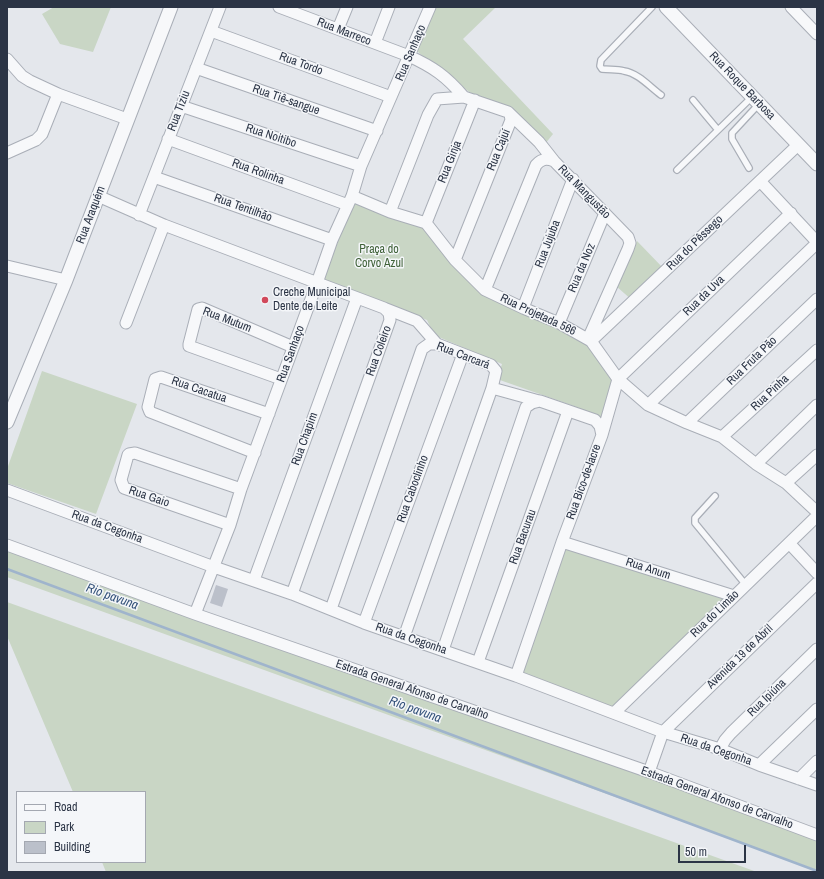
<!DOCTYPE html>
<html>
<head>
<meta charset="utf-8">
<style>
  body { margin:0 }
  #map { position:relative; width:824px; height:879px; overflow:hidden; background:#e4e7ec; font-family:"Archivo Narrow",sans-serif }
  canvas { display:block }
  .frame { position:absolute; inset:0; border:8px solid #2b3445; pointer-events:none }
  .legend { position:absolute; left:16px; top:791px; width:130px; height:72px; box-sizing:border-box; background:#f4f6f9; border:1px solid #a4a8b1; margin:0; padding:5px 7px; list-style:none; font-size:12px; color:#2b3445 }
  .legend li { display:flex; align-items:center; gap:8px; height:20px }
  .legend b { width:20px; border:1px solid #a4a8b1 }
  .scale { position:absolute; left:678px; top:845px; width:68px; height:18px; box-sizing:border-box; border:2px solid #2b3445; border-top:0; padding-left:5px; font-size:12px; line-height:14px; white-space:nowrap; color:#2b3445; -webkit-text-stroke:3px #f4f6f9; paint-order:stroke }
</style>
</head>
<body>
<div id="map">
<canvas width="824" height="879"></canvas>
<div class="frame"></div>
<ul class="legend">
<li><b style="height:5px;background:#f7f8fa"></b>Road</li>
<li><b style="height:11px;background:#c9d6c5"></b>Park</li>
<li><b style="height:11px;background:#bbc0ca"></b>Building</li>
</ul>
<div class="scale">50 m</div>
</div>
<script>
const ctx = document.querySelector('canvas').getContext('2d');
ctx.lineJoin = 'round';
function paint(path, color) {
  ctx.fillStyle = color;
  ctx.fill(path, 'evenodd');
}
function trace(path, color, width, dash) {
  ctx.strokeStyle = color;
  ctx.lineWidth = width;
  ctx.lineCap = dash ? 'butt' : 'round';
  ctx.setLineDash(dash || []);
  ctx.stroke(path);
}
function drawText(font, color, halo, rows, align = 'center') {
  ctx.font = font + ' "Archivo Narrow",sans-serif';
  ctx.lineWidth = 3;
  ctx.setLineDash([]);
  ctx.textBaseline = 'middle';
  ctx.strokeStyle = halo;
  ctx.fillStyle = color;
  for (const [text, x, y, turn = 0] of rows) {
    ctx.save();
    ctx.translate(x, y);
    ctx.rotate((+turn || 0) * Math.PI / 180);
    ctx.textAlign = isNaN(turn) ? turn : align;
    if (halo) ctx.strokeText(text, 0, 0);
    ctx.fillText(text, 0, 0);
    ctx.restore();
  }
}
paint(new Path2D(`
  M54,7H111L93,52L60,44L42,14Z
  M434,7H496L463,39L553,134L545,144L511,112L477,98L419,53L416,48Z
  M353,202L422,227L457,269L546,322L585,341L613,379L601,417L571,405L497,379L502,364L434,335L427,320L323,281Z
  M637,241L665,270L633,301L616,286Z
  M42,371L137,404L96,514L7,483V469Z
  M564,544L729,598L613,710L518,673Z
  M7,550L646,775L817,839V870L7,577Z
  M7,602L757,872H106L102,862H145V792H73L7,636Z`), '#c9d6c5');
trace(new Path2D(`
  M7,569L817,871`), '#9fb4cc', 2.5);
paint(new Path2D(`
  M216,585L228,589L222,607L210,603Z`), '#bbc0ca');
const service = new Path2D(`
  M652,7L601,60L600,66L602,69C610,70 617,69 624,71C638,73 650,87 661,95
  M693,100L718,130
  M749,168L732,139V133L759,104
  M677,170L752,97
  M715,496L695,518V523L746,585`);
const minor = new Path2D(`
  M279,7L409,56C433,67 446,76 464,97
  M791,7L817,34
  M338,29L347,7
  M211,31L391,97
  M375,43L389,7
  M7,59L22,76L30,81L58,94L127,119
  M196,68L377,131
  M181,106L361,166
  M508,112L539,142L554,161
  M168,139L348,205
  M7,153L36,140L42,134L58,94
  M154,177L332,240
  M760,181L817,242
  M98,196L164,225L384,308L389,313L390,320L292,594
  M352,196L390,212L426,223L455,260L485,290L523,308L559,323L591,341L618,379L648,405L687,423L722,437L756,464L786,483L817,512
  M390,212L428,115L437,99L464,97L508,112L510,114L511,120L455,260
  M139,215L220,7
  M426,223L475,100
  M7,266L66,280
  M485,290L536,165C541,159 546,158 554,161L628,237L630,243L628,249L588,339
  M384,308L417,321L437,344
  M523,308L573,179
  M126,323L164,225
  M559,323L605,213
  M591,341L798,145
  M281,379L189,346V344L198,309L202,308L293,347
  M492,388L539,401
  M648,405L817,243
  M687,423L817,299
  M602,435L618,379L791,213
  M722,437L817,350
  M255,453L150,412L148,407L155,379L161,377L269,414
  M756,464L817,405
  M786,483L817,455
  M7,490L214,567L292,594L364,623L516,676L663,732L720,749L759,765L817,785
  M230,525L124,488L121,480L128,455L129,454L135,453L241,489
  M562,542L734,596
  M789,543L817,573
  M7,545L195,614L649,772L817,835
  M254,580L357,298
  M331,609L422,349L429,344H437L491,365L496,371L492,388L404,637
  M195,614L230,525L241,489L317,283L332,240L352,196L361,166L430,7
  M364,623L463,354
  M443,650L526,407L532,403L540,401L595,420L600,426L602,435L562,542L516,676
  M478,662L568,411
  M614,713L817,516
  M720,749L725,740L731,733L817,649
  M759,765L817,709
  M649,772L663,732L817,583
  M799,779L817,761`);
const tertiary = new Path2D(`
  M666,7L817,164
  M7,422L66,280L171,7`);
trace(service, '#a9aeb7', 8);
trace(minor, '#a9aeb7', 13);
trace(tertiary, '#a9aeb7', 15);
trace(service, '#f7f8fa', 5.5);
trace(minor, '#f7f8fa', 11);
trace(tertiary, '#f7f8fa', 13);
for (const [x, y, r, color] of [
  [265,300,4,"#d1495b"]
]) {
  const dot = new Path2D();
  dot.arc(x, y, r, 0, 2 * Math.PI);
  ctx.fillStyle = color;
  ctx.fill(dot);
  trace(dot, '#f4f6f9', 1.5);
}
drawText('12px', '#2b3445', '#f4f6f9', [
  ["Rua Marreco",344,32,21],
  ["Rua Sanhaço",411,53,-67],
  ["Rua Tordo",301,64,20],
  ["Rua Roque Barbosa",742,86,46],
  ["Rua Tiê-sangue",286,100,19],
  ["Rua Tiziu",179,111,-69],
  ["Rua Noitibo",271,136,18],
  ["Rua Cajuí",499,150,-68],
  ["Rua Ginja",450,162,-68],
  ["Rua Rolinha",258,172,20],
  ["Rua Mangustão",584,192,46],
  ["Rua Tentilhão",243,208,20],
  ["Rua Araquém",91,215,-69],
  ["Rua do Pêssego",695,243,-44],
  ["Rua Jujuba",548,244,-69],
  ["Rua da Noz",582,268,-67],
  ["Rua da Uva",704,296,-44],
  ["Rua Projetada 566",538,315,25],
  ["Rua Mutum",227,320,21],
  ["Rua Coleiro",379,351,-70],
  ["Rua Sanhaço",291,354,-70],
  ["Rua Carcará",463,356,21],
  ["Rua Fruta Pão",752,361,-44],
  ["Rua Cacatua",199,390,19],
  ["Rua Pinha",770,393,-43],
  ["Rua Chapim",305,439,-70],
  ["Rua Bico-de-lacre",584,482,-70],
  ["Rua Caboclinho",413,489,-70],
  ["Rua Gaio",149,497,19],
  ["Rua da Cegonha",107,527,20],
  ["Rua Bacurau",523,537,-70],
  ["Rua Anum",648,569,18],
  ["Rua do Limão",715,614,-44],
  ["Rua da Cegonha",411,639,19],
  ["Avenida 19 de Abril",740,657,-44],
  ["Estrada General Afonso de Carvalho",412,690,19],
  ["Rua Ipiúna",767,698,-44],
  ["Rua da Cegonha",716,750,19],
  ["Estrada General Afonso de Carvalho",717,798,20]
]);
drawText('12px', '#3f6138', '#f4f6f9', [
  ["Praça do",379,250],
  ["Corvo Azul",379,264]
]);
drawText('12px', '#2b3445', '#f4f6f9', [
  ["Creche Municipal",273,293],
  ["Dente de Leite",273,307]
], 'left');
drawText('italic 13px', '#34527a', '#f4f6f9', [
  ["Rio pavuna",112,597,20],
  ["Rio pavuna",415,710,20]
]);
</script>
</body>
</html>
